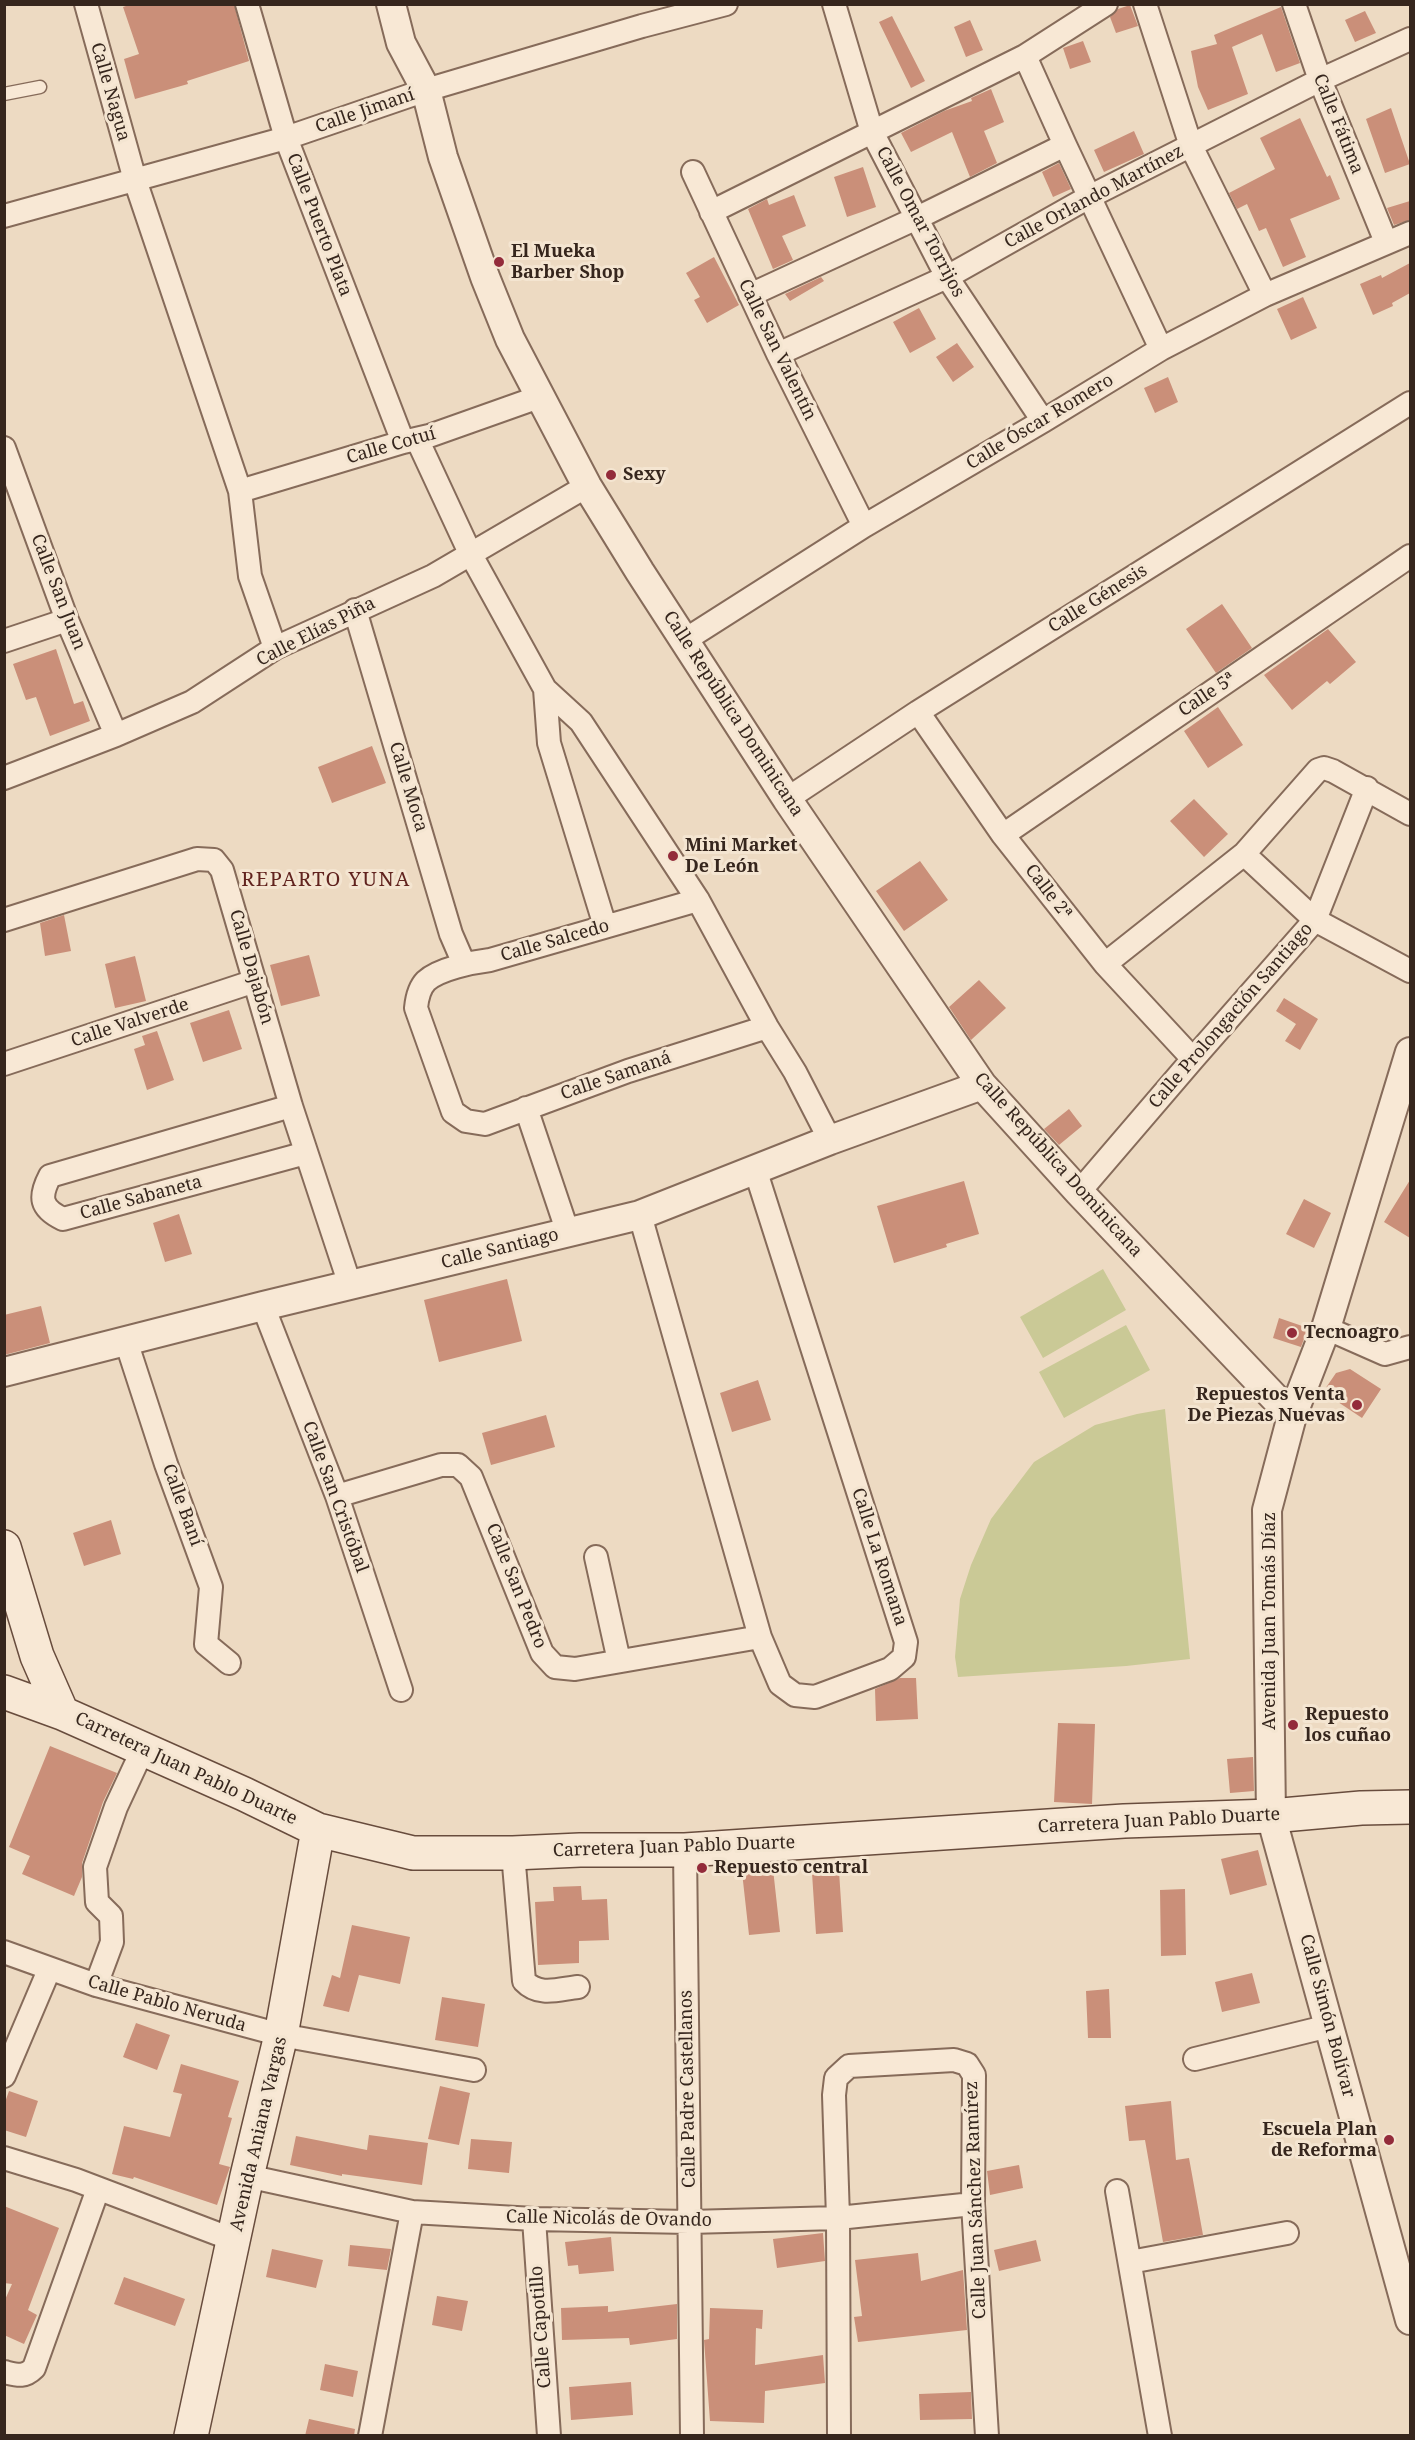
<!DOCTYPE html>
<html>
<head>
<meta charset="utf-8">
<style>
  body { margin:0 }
  #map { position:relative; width:1415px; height:2440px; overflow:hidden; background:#eddac2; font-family:"Noto Serif",serif }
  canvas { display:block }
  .frame { position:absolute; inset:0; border:6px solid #36261d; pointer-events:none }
</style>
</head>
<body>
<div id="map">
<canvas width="1415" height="2440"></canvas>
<div class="frame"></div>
</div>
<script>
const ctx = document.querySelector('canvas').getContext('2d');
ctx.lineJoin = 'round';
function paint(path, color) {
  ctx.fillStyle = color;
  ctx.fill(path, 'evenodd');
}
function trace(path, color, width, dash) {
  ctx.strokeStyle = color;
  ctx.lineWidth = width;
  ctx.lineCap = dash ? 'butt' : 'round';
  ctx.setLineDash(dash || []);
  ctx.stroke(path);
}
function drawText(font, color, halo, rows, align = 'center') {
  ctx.font = font + ' "Noto Serif",serif';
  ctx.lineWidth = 6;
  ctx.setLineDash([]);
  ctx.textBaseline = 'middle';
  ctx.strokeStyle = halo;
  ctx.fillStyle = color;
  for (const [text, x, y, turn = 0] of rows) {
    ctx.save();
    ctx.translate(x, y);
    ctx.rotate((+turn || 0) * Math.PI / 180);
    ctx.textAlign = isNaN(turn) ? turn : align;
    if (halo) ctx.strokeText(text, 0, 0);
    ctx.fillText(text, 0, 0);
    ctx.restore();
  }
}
paint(new Path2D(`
  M1103,1269L1126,1310L1043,1358L1020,1317Z
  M1126,1325L1150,1370L1064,1418L1039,1372Z
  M1165,1409L1190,1659L1126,1666L958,1677L955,1657L960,1599L971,1565L991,1519L1034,1462L1095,1425L1137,1414Z`), '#cac996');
paint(new Path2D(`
  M132,4H234L249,61L187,81L188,84L135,99L124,59L139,54L123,7Z
  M1130,5L1138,26L1116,33L1110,17L1118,9Z
  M1281,7L1300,63L1276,72L1262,34L1232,47L1248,94L1208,110L1198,87L1191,51L1217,44L1214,35Z
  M1365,11L1376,33L1355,42L1345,20Z
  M892,16L925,81L911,88L879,22Z
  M970,20L983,50L966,57L954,27Z
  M1083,41L1091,62L1070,69L1063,48Z
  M991,89L1004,122L984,131L997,163L970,177L952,132L911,152L901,133L944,111L972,101L971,98Z
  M1391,108L1410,164L1385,173L1366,119Z
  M1300,118L1327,177L1330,175L1340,199L1290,219L1306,257L1283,267L1266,228L1259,231L1247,204L1237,209L1229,193L1275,169L1260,138Z
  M1134,131L1144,154L1104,172L1094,150Z
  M1059,163L1071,189L1053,197L1042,172Z
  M863,167L876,207L847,217L834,177Z
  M794,195L806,226L782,236L793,260L773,269L748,209L767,199L769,205Z
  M1410,201V220L1394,225L1387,208Z
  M714,257L739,305L707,323L694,300L700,297L686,273Z
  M1410,263V293L1392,303L1393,306L1373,315L1360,284L1381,275L1382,278Z
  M821,277L824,281L790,301L785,294Z
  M1303,297L1317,328L1291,340L1277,309Z
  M919,308L936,339L910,353L893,322Z
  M957,343L974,367L953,382L936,357Z
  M1168,377L1178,402L1155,413L1144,388Z
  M1222,604L1252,648L1216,673L1186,629Z
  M1328,629L1356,662L1330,684L1327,681L1292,710L1264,675Z
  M56,649L74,704L83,701L90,721L50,736L36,697L26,700L13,664Z
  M1218,707L1243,745L1208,768L1184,731Z
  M372,746L386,783L332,803L318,767Z
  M1194,799L1228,834L1204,857L1170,821Z
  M920,861L948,900L904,931L876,891Z
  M64,915L71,951L45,956L40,923Z
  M309,955L320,996L281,1006L270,965Z
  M135,956L146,1001L115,1008L105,964Z
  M979,980L1006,1008L971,1040L949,1007Z
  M1284,998L1318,1019L1300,1050L1285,1041L1296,1024L1276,1011Z
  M229,1010L242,1049L203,1062L190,1023Z
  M157,1031L174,1080L147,1090L134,1049L145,1045L142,1036Z
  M1069,1109L1082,1126L1059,1145L1044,1129Z
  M1410,1180V1238L1384,1222Z
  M964,1181L979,1234L946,1244L947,1247L894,1263L877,1206Z
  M1304,1199L1331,1213L1314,1248L1286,1234Z
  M179,1214L192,1254L165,1262L153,1223Z
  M507,1279L522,1341L439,1362L424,1300Z
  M41,1306L50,1343L4,1355V1315Z
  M1279,1318L1308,1328L1301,1347L1273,1338Z
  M1350,1369L1381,1389L1362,1418L1323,1392L1336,1373Z
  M758,1380L771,1420L732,1432L720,1393Z
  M546,1415L555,1447L491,1465L482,1433Z
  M111,1520L121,1554L84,1566L73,1533Z
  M900,1678H916L918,1719L876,1721L875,1689Z
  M1058,1723L1095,1724L1092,1804L1054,1802Z
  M50,1746L117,1773L103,1802L82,1863V1877L74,1896L22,1874L30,1856L9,1847Z
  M1253,1757L1254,1791L1230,1793L1227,1759Z
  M1258,1850L1267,1885L1230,1895L1221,1859Z
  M773,1869L780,1932L749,1935L742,1872Z
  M839,1871L843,1932L816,1934L812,1873Z
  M581,1886L582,1900L607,1899L609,1940L579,1941V1963L538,1965L535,1902L554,1901L553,1887Z
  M1185,1889L1186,1955L1161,1956L1160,1890Z
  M352,1925L410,1937L400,1984L359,1975L349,2012L323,2006L332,1975L340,1978Z
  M1252,1973L1260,2003L1222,2012L1215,1982Z
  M1109,1989L1111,2038H1088L1086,1991Z
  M442,1997L485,2004L478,2047L435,2040Z
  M136,2023L170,2035L157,2070L123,2057Z
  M181,2064L239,2081L228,2117L232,2118L219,2164L230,2167L217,2205L134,2177L133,2179L112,2174L124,2126L170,2137L182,2094L173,2092Z
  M440,2086L470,2093L459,2145L428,2139Z
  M9,2091L38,2101L26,2137L4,2130V2105Z
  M1171,2101L1176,2160L1189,2158L1203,2235L1163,2242L1145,2140L1129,2141L1125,2106Z
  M369,2135L428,2143L422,2185L342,2174V2176L290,2165L296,2136L367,2150Z
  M471,2139L512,2142L509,2173L468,2169Z
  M1019,2165L1023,2188L990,2195L987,2171Z
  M4,2206L59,2228L28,2310L37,2315L24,2344L4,2335V2302L12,2284L4,2283Z
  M823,2233L825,2261L777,2268L773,2239Z
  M611,2237L614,2271L579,2274L578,2265L568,2266L565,2242Z
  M1036,2240L1041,2261L999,2271L994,2250Z
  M350,2245L391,2249L387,2270L348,2266Z
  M272,2249L323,2260L316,2288L266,2277Z
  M918,2253L921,2281L963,2270L967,2330L858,2342L854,2317L862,2316L855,2260Z
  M124,2277L185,2299L175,2326L114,2304Z
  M437,2296L468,2301L462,2331L432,2325Z
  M677,2304V2339L630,2345L629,2338L562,2340L561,2308L608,2306V2312Z
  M710,2308L763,2310L762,2329L756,2328L755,2365L823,2355L825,2383L765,2391L764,2423L710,2421L704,2340L709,2339Z
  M325,2364L358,2371L353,2397L320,2390Z
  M631,2382L633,2415L571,2420L569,2387Z
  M971,2392L972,2419L920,2420L919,2394Z
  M309,2419L355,2429L354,2436H305Z`), '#ca8f79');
const service = new Path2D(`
  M4,94L40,87`);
const minor = new Path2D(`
  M86,4L135,180L240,491L250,576L275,648
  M247,4L286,138L403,442
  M834,4L872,132L947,277L1043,421
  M1145,4L1191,146L1265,295
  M1294,4L1320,80L1386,242
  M1025,56L1065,145L1161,349
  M693,172L778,354L864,526
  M711,212L1025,56L1106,4
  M4,216L286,138L426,90L642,26L726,4
  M750,295L917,218L1065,145
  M778,354L947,277L1089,197L1320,80L1410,39
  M417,439L470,553L545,689L581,722L698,900L767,1027L795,1072L830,1140
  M4,448L67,620L116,735
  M240,491L403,442L429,436L539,397
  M355,610L451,934L464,964
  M685,640L864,526L1043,421L1161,349L1265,295L1410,233
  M4,641L67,620
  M545,689L549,743L605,926
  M918,712L1003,835L1105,964L1193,1059
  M4,778L116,735L192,702L275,648L433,576L587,486
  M787,799L918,712L1410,403
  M1003,835L1410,556
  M1244,854L1315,920L1410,971
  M698,900L490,960C473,962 439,969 426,981C419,988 417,998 416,1008L453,1112L466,1121L485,1124L628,1071L767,1027
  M4,920L197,859L214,860L222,870L291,1106L350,1285
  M1105,964L1244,854L1318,770L1324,768L1333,771L1410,814
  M4,1064L255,981
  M291,1106L50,1176C39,1197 40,1208 63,1219L306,1153
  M526,1108L568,1233
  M1079,1192L1193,1059L1315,920L1367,788
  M640,1215L760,1637L780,1684L795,1695L815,1697L890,1669L904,1657L906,1642L755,1169
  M263,1306L337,1496L401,1690
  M1326,1328L1385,1354L1410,1347
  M126,1341L166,1464L211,1587L206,1644L229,1663
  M337,1496L441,1465H458L471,1477L542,1653L555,1667L575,1669L760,1637
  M596,1557L619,1661
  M685,1850L692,2436
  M513,1853L524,1981C539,1997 559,1989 578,1987
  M4,1952L96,1985L281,2035L474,2070
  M96,1985L112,1942L111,1916L97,1902L95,1867L116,1807L143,1749
  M1195,2059L1329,2026
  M4,2076L49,1970
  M4,2158L76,2180L234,2240
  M247,2176L412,2212L534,2219L689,2222L838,2218L973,2204
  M1117,2191L1160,2436
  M534,2219L549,2436
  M1130,2262L1287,2233
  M4,2372C17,2375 24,2378 34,2368L98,2189
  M370,2436L412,2212
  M839,2436L838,2218L834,2095L836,2078L849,2066L954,2060L967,2064L974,2075L973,2204L987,2436`);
const tertiary = new Path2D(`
  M391,4L401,43L426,90L443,157L485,277L510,339L587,486L640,572L787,799L982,1085L1079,1192L1292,1416
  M1410,1052L1326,1328L1292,1416L1267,1510L1271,1816L1410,2320
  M4,1372L263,1306L640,1215L830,1140L982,1085`);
const secondary = new Path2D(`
  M4,1547L37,1656L62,1713
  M4,1692L62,1713L143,1749L244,1794L318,1830L413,1853H513L580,1850H685L1124,1821L1271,1816L1361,1808L1410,1807
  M191,2436L247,2176L281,2035L318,1830`);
trace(service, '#866b5a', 15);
trace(minor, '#866b5a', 26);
trace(tertiary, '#866b5a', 32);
trace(secondary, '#684c3d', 36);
trace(service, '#f8e8d5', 12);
trace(minor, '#f8e8d5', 22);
trace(tertiary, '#f8e8d5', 28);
trace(secondary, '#f8e8d5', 33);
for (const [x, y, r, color] of [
  [499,262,6,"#932b3a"],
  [611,475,6,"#932b3a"],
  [673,856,6,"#932b3a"],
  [1292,1333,6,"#932b3a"],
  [1357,1405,6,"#932b3a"],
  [1293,1725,6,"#932b3a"],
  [702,1868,6,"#932b3a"],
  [1389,2140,6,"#932b3a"]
]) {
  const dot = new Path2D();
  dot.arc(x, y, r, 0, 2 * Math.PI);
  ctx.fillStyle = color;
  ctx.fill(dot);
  trace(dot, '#f4e5d1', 2);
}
drawText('18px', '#36261d', '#f4e5d1', [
  ["Calle Nagua",110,92,74],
  ["Calle Jimaní",365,111,-19],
  ["Calle Fátima",1338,124,68],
  ["Calle Orlando Martínez",1094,197,-28],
  ["Calle Omar Torrijos",920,222,62],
  ["Calle Puerto Plata",319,225,69],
  ["Calle San Valentín",777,350,64],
  ["Calle Óscar Romero",1040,422,-31],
  ["Calle Cotuí",391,446,-16],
  ["Calle San Juan",58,592,69],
  ["Calle Génesis",1098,599,-32],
  ["Calle Elías Piña",316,632,-27],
  ["Calle 5ª",1207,695,-34],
  ["Calle República Dominicana",733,714,57],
  ["Calle Moca",408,787,73],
  ["Calle 2ª",1048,892,52],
  ["Calle Salcedo",555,941,-16],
  ["Calle Dajabón",251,967,74],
  ["Calle Prolongación Santiago",1231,1016,-49],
  ["Calle Valverde",130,1023,-18],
  ["Calle Samaná",616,1076,-19],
  ["Calle República Dominicana",1058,1165,48],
  ["Calle Sabaneta",141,1198,-15],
  ["Calle Santiago",500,1249,-14],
  ["Calle San Cristóbal",335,1497,70],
  ["Calle Baní",182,1505,70],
  ["Calle La Romana",879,1557,72],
  ["Calle San Pedro",516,1586,68],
  ["Avenida Juan Tomás Díaz",1270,1621,-90],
  ["Carretera Juan Pablo Duarte",186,1769,25],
  ["Carretera Juan Pablo Duarte",1159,1821,-3],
  ["Carretera Juan Pablo Duarte",674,1847,-2],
  ["Calle Pablo Neruda",167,2004,16],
  ["Calle Simón Bolívar",1327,2016,75],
  ["Calle Padre Castellanos",688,2089,-91],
  ["Avenida Aniana Vargas",259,2134,-77],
  ["Calle Juan Sánchez Ramírez",976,2200,-92],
  ["Calle Nicolás de Ovando",609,2219,1],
  ["Calle Capotillo",541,2327,-94]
]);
drawText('bold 18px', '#36261d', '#f4e5d1', [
  ["El Mueka",511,252],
  ["Barber Shop",511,273],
  ["Sexy",623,475],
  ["Mini Market",685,846],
  ["De León",685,867],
  ["Tecnoagro",1304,1333],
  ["Repuestos Venta",1345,1395,"right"],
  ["De Piezas Nuevas",1345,1416,"right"],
  ["Repuesto",1305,1715],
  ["los cuñao",1305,1736],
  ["Repuesto central",714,1868],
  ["Escuela Plan",1377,2130,"right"],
  ["de Reforma",1377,2151,"right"]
], 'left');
ctx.letterSpacing = '1.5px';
drawText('20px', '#61231e', '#f4e5d1', [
  ["REPARTO YUNA",326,880]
]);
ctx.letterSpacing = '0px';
</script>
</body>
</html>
